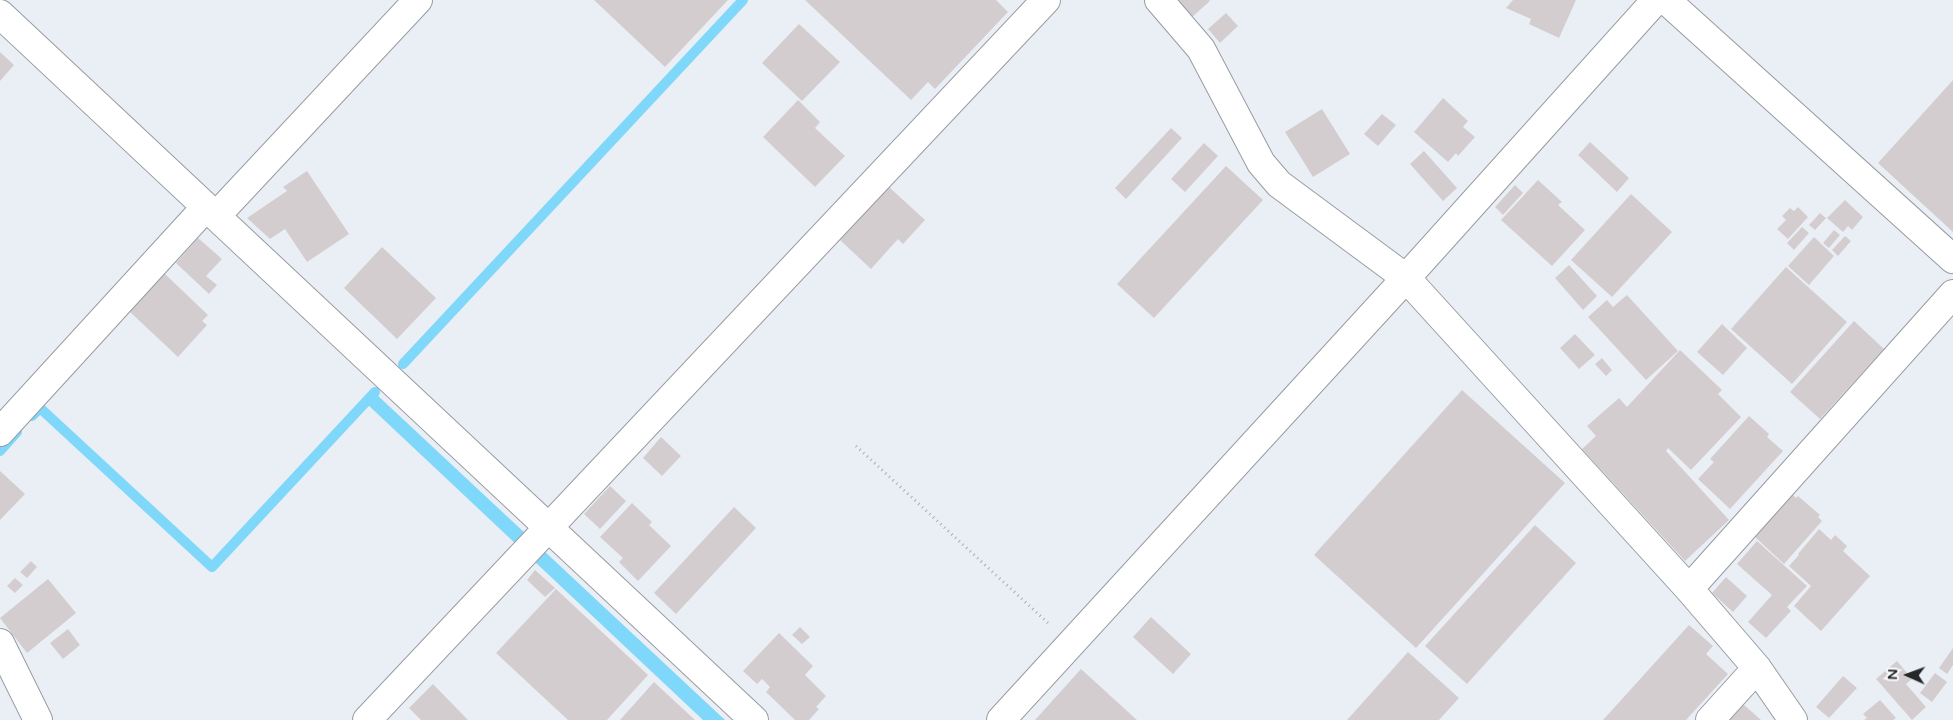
<!DOCTYPE html>
<html>
<head>
<meta charset="utf-8">
<style>
  body { margin:0 }
  #map { position:relative; width:1953px; height:720px; overflow:hidden; background:#eaeff5; font-family:"Varela Round",sans-serif }
  canvas { display:block }
  .north { position:absolute; left:1883px; top:650px; width:50px; height:50px; -webkit-text-stroke:4px #fafcff; paint-order:stroke; rotate:272deg; font-size:14px; font-weight:700; line-height:20px; text-align:center; color:#252729 }
  .north::after { content:''; display:block; margin:auto; width:18px; height:22px; background:#252729; clip-path:polygon(50% 0,100% 100%,50% 72%,0 100%) }
</style>
</head>
<body>
<div id="map">
<canvas width="1953" height="720"></canvas>
<div class="north">N</div>
</div>
<script>
const ctx = document.querySelector('canvas').getContext('2d');
ctx.lineJoin = 'round';
function paint(path, color) {
  ctx.fillStyle = color;
  ctx.fill(path, 'evenodd');
}
function trace(path, color, width, dash) {
  ctx.strokeStyle = color;
  ctx.lineWidth = width;
  ctx.lineCap = dash ? 'butt' : 'round';
  ctx.setLineDash(dash || []);
  ctx.stroke(path);
}
paint(new Path2D(`
  M375,393L725,720H703L366,403Z`), '#7fd8fa');
trace(new Path2D(`
  M403,364L743,0
  M32,416L40,408L212,567L375,392
  M0,451L17,432`), '#7fd8fa', 10);
paint(new Path2D(`
  M594,0H728L665,67Z
  M805,0H996L1008,12L935,89L928,82L911,100Z
  M1176,0H1209L1210,1L1191,18Z
  M1513,0H1576L1559,38L1529,24L1531,19L1506,8Z
  M1226,13L1238,26L1220,43L1208,29Z
  M799,24L840,62L802,101L762,63Z
  M0,52L14,65L0,81Z
  M1953,80V232L1878,163Z
  M1443,98L1468,121L1463,127L1475,137L1458,156L1456,153L1448,162L1414,132Z
  M798,100L820,122L815,128L845,156L815,187L763,137Z
  M1322,109L1350,154L1313,177L1285,132Z
  M1382,114L1396,125L1378,146L1364,134Z
  M1171,128L1182,138L1126,199L1115,188Z
  M1590,142L1629,178L1617,192L1578,155Z
  M1204,143L1218,156L1185,192L1171,179Z
  M1424,151L1457,188L1443,201L1410,164Z
  M1226,166L1263,200L1154,318L1117,284Z
  M307,171L349,234L307,262L285,229L270,239L247,218L287,191L283,187Z
  M1538,180L1562,202L1558,205L1585,230L1552,266L1501,220Z
  M1515,185L1523,193L1503,215L1495,207Z
  M889,187L925,220L903,244L898,239L871,269L840,240Z
  M1631,194L1672,232L1612,297L1571,260Z
  M1845,200L1863,217L1852,230L1848,226L1843,232L1827,218Z
  M1798,207L1808,217L1788,239L1777,229L1786,220L1782,216L1790,208L1794,211Z
  M1820,213L1826,218L1815,230L1809,225Z
  M1802,227L1809,233L1794,250L1787,243Z
  M1834,230L1840,235L1829,248L1823,243Z
  M1845,236L1851,241L1838,256L1832,250Z
  M1814,237L1834,256L1809,285L1788,266Z
  M198,238L222,259L206,276L217,285L209,294L176,263Z
  M382,247L436,298L397,339L344,288Z
  M1569,265L1597,296L1583,310L1555,278Z
  M1786,267L1847,322L1792,384L1731,329Z
  M164,273L208,315L202,321L207,325L178,357L129,311Z
  M1627,295L1678,351L1646,380L1588,317L1607,300L1613,307Z
  M1854,321L1884,349L1820,419L1790,392Z
  M1722,324L1747,348L1723,375L1697,352Z
  M1575,334L1595,355L1579,369L1560,348Z
  M1680,350L1722,390L1718,394L1741,417L1691,470L1668,448L1666,451L1729,520L1685,561L1582,449L1596,436L1587,426L1619,398L1627,407Z
  M1602,358L1612,370L1606,376L1595,364Z
  M1462,390L1565,483L1416,648L1314,555Z
  M1749,416L1769,434L1767,437L1783,451L1730,509L1698,479L1714,462L1710,459Z
  M661,437L681,456L662,476L643,458Z
  M0,471L25,494L0,520Z
  M610,486L626,501L600,529L584,514Z
  M1792,494L1796,498L1798,496L1820,515L1818,517L1822,521L1784,564L1754,536Z
  M632,503L652,522L649,525L671,546L638,581L619,562L623,558L600,537Z
  M734,507L756,528L676,614L654,593Z
  M1535,525L1576,563L1467,684L1425,646Z
  M1819,529L1831,540L1835,535L1847,546L1843,551L1870,576L1821,631L1794,606L1811,586L1789,566L1799,555L1798,554Z
  M1757,541L1807,586L1787,607L1791,611L1766,638L1748,622L1772,595L1737,564Z
  M31,561L37,567L27,578L20,572Z
  M535,570L555,588L545,597L527,580Z
  M1726,577L1747,596L1733,612L1712,593Z
  M15,578L23,585L15,593L7,586Z
  M48,579L76,613L27,653L0,618Z
  M556,589L648,675L607,720H568L496,653Z
  M1151,617L1191,654L1173,674L1133,637Z
  M1689,625L1713,646L1706,654L1728,674L1686,720H1603Z
  M800,627L810,637L802,644L792,635Z
  M68,629L80,645L63,659L50,643Z
  M779,633L813,666L805,675L826,696L816,707L819,709L809,720H795L766,692L770,687L762,679L757,684L743,671Z
  M1953,648V665L1947,674L1939,668Z
  M1408,652L1459,698L1439,720H1347Z
  M1897,661L1912,679L1906,684L1926,707L1912,720L1876,679Z
  M1081,669L1137,720H1035Z
  M1935,673L1947,682L1932,702L1920,693Z
  M1843,676L1857,688L1829,718L1816,707Z
  M654,682L695,720H620Z
  M433,684L468,720H421L409,708Z
  M1880,700L1896,718L1893,720H1864L1867,718L1863,714Z
  M1743,704L1761,720H1729Z`), '#d4cdd0');
const minor = new Path2D(`
  M1159,0L1201,49L1261,163L1279,184L1406,278L1689,589L1757,668L1793,720
  M1666,0L1953,259
  M0,14L754,720
  M216,216L418,0
  M0,432L206,207
  M1689,589L1953,294
  M0,643L38,720
  M367,720L1046,0
  M1001,720L1406,278L1656,0
  M1710,720L1757,668`);
trace(minor, '#989ca2', 30);
trace(new Path2D(`
  M856,446L1048,623`), '#a9adb2', 3, [1, 4]);
trace(minor, '#fff', 28);
</script>
</body>
</html>
